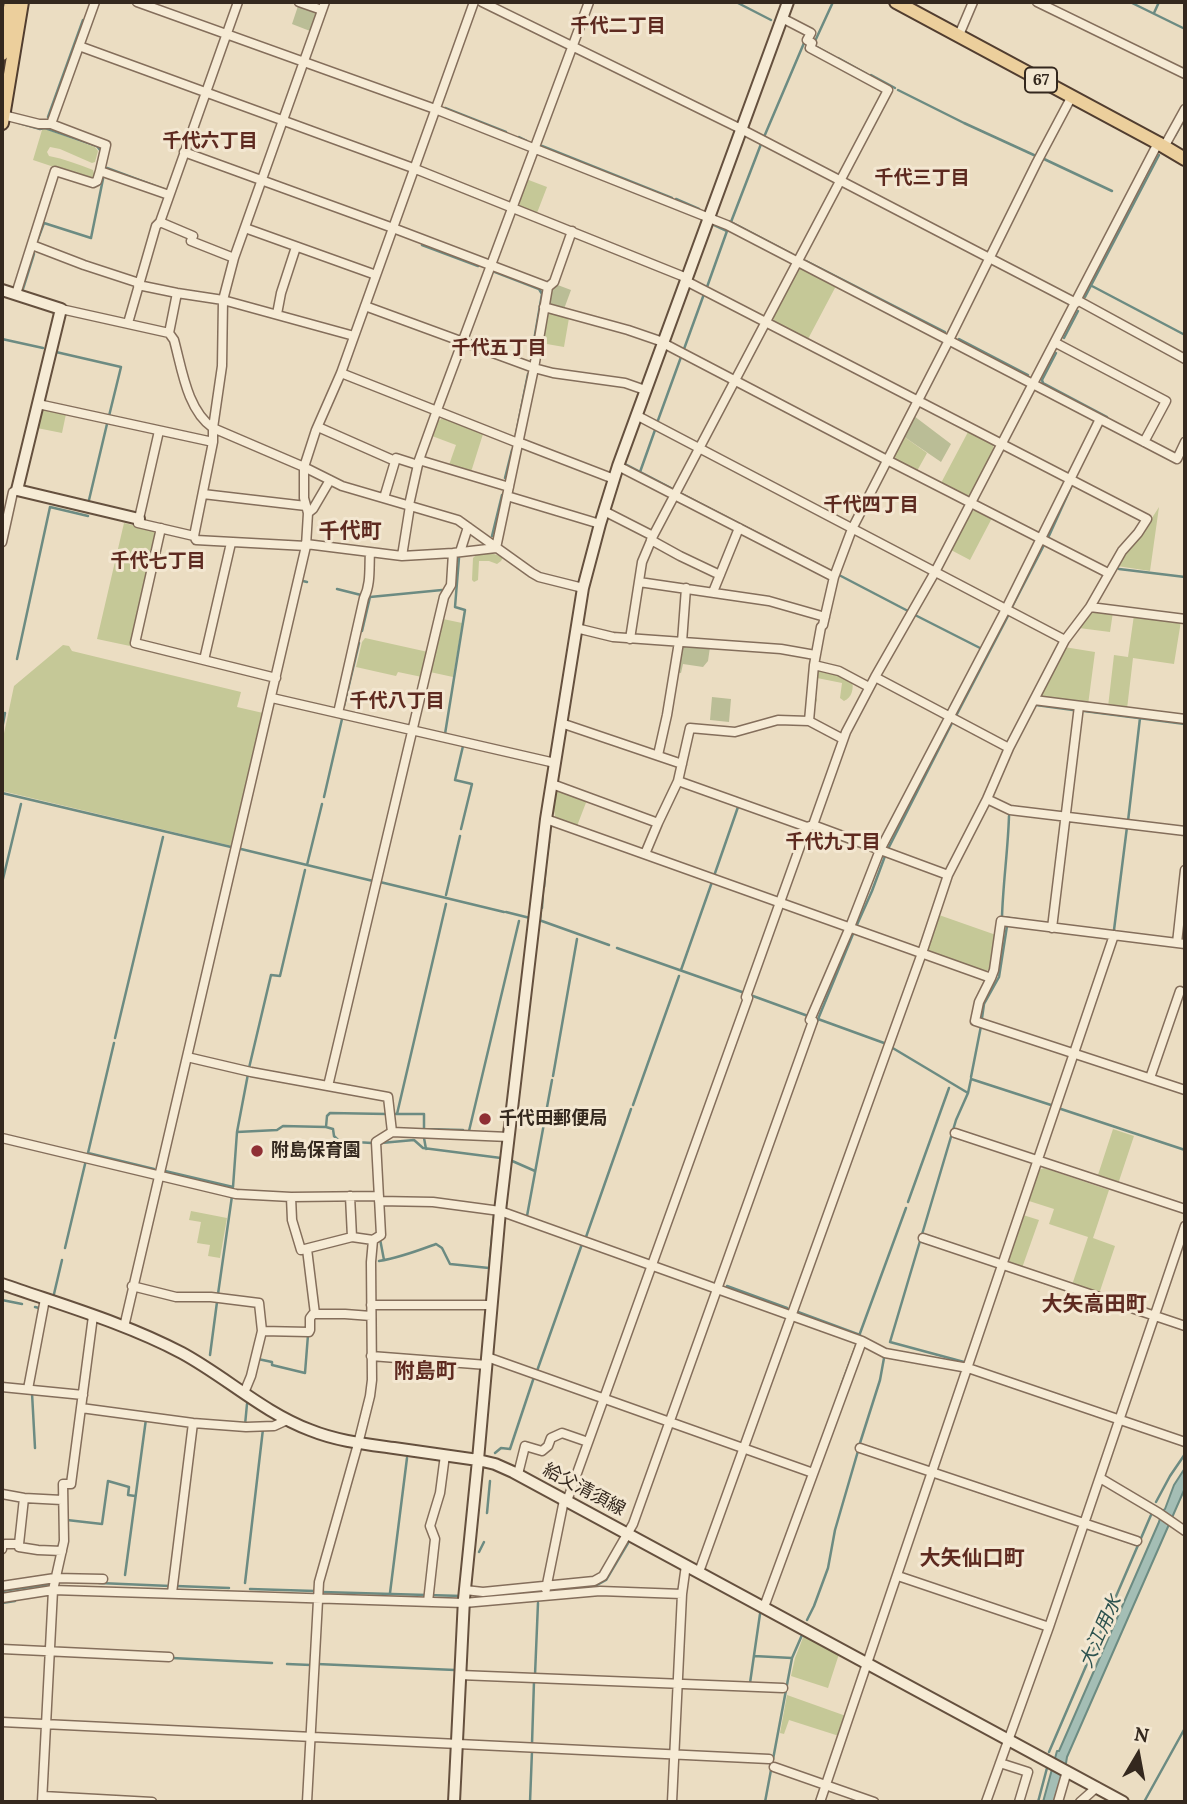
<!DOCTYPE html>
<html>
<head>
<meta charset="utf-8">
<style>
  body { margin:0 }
  #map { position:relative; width:1187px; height:1804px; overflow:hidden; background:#ebddc2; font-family:Lora,serif }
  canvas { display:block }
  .frame { position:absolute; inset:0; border:4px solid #34281e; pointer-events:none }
  .north { position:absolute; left:1103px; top:1720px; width:70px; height:70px; -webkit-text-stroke:5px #f3e7d1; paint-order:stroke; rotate:10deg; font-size:19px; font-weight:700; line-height:28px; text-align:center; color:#34281e }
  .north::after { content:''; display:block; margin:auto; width:24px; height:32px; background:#34281e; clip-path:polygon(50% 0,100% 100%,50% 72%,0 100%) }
</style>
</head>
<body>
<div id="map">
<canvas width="1187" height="1804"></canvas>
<div class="frame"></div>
<div class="north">N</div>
</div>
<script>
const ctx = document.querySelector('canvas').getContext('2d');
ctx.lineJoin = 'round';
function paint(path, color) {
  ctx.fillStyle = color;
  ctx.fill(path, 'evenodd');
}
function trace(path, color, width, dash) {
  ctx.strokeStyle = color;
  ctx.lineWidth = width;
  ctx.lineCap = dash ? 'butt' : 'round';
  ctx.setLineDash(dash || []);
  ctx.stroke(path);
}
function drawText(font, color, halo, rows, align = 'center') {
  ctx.font = font + ' Lora,"Noto Sans JP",serif';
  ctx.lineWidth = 6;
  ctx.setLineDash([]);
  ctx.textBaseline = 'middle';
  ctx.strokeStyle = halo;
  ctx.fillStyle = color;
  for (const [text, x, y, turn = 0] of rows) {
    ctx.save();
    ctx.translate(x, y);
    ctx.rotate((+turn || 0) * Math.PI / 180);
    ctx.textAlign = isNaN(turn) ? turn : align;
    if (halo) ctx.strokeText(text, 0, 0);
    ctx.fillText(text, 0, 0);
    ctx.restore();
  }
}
paint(new Path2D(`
  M45,129L95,147L98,151L95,162L92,163L60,149L50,147L47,152L49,156C64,159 78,164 93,170L95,176L90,179L33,160L42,130Z
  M526,179L547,187L537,213L520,206L518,201Z
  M802,268L836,286L808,339L774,322L773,316L798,270Z
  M551,313L569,318L564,347L541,343L546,316Z
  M46,409L66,414L62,433L37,428L41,412Z
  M443,418L483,434L471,472L449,465L456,445L432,436L438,421Z
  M968,432L993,445L994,450L971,495L966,496L941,483Z
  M903,436L927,453L917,471L896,460L894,454Z
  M1159,507L1150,571L1117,566L1141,535Z
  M976,510L992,518L970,560L951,550L971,512Z
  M124,523L153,530L156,535L130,646L97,639Z
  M478,553H491L503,557L501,561L497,564L489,561H479L478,580L474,582L472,580L473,558Z
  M1094,610L1113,612L1110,632L1079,628L1090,612Z
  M1134,615L1181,621L1174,664L1133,658L1127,709L1108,707L1114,655L1128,657Z
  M443,619L462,623L453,677L430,672Z
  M365,638L428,652L422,677L398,672L396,676L356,667L362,642Z
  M63,645L69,646L72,651L241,692L237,707L263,713L232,846L2,791V743L14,686Z
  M1064,647L1095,652L1088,705L1042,699L1040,695Z
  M816,669L836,673L852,681C854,688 852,698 844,701L840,698L842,683L817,678L814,692L817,700L813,710Z
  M558,790L587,800L577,826L556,819C553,810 553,797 558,790Z
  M939,915L996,935L990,969L986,971L929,952L927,947Z
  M1113,1129L1134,1136L1118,1184L1097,1178Z
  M1044,1168L1109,1190L1093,1238L1115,1246L1099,1294L1072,1285L1088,1237L1049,1224L1054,1209L1029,1201L1039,1170Z
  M191,1211L227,1218L220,1258L208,1256L210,1245L197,1243L201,1222L189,1220Z
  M1023,1215L1039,1220L1022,1268L1011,1265L1009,1259Z
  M804,1635L839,1654L828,1688L791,1676L795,1658Z
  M787,1695L846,1716L839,1736L789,1720L784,1734L780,1733Z`), '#c5c897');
paint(new Path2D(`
  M298,6L314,11L316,16L310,31L292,24Z
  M555,284L571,290L564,309L552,306L549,301Z
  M914,416L951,444L941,462L903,436Z
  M680,646L710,647L708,661L703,667L683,664L681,673L676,672Z
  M712,697L731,699L729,722L710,720Z`), '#babd96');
const water = new Path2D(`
  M1185,1468V1488L1067,1757L1064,1775L1055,1802H1043L1057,1751H1059L1159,1522L1162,1511L1165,1509L1174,1485Z`);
paint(water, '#a4beb5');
trace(water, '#6c8b82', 2);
trace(new Path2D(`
  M736,2L771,20
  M1130,2L1185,29
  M1154,13L1159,2
  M816,39L833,2
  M815,46L835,57
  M838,58L867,74
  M871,75L895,88
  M898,90L964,123L1036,156
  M445,108L506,132
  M48,117L83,20
  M19,123L40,129L45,128L97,146L100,150
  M1175,136L1185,118
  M519,137L527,141
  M764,137L804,43
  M761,144L731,222L792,254
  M542,146L672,198
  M1044,159L1112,191
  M107,168L166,190
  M676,199L699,209
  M38,239L44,223L91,238L103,179
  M422,245L478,266
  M806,261L945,332
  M495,272L539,289L542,294L531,358
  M1092,286L1185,335
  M707,287L727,231L714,225
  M23,289L34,254
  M1085,297L1159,155
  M1064,338L1078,311
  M2,339L43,348
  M959,339L1028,375
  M684,349L704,294
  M56,352L121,367L109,416
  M1056,353L1042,380L1043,383L1107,417
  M657,423L681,357
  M516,434L528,374
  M1097,434L1102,424
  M625,464L671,488
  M640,472L655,430
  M505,478L512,450
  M682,494L829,570
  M89,500L107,424
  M492,536L502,495
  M1048,538L1072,485
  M1119,569L1185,577
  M839,575L908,611
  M303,581L307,582
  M337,589L361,595
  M1012,607L1044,545
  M915,615L980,648
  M362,631L370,597L442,590
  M17,659L50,507L88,516
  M1036,705L1073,710
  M344,706L359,643
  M1084,711L1185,724
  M956,716L1009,614
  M2,729L5,713
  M445,734L465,610L455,607L459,558
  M2,793L231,847
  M324,797L342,719
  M1009,816C1008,850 1003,883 1002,917L1023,920
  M1128,821L1140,718
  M461,829L472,784L455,780L463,746
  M241,849L373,881
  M888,849L952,723
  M547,855L549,842
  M307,865L322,804
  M714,876L738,807
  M380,882L504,912
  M2,883L21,804
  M544,887L546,861
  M446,895L460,836
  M542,908L543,889
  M506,912L530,918
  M539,920L609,945
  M540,920L541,910
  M856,927L872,891L885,856
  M1114,930L1127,827
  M617,948L742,992
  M681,970L712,882
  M753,996L808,1016
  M982,1018L984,1004L999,977L1007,926H1008
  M818,1019L884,1043
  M816,1024L853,934
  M115,1038L163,837
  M114,1043L88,1153L154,1169
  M891,1047L968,1093L971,1079L1051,1105
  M249,1068L271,975L280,976L305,870
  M553,1076L577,939
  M971,1077L981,1026
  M633,1105L679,976
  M1061,1109L1185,1150
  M394,1114H424V1129L463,1130
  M397,1114L446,904
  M326,1127L327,1116L330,1113L387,1114
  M469,1131L519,921
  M237,1132L248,1074
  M424,1138L426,1149
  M381,1143L414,1140L423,1148L501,1158V1159
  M510,1160L535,1171
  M165,1171L233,1187L237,1132L277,1130L283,1126L326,1127L333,1129L334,1136L339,1141L372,1143
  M908,1202L949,1088
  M527,1216L552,1080
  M586,1237L631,1109
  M380,1239L384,1260
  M65,1248L86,1160
  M379,1261C399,1258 417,1251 436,1244L442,1248L450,1264L489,1268L494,1216
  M727,1286L787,1308
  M54,1294L62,1260
  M218,1294L232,1196
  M2,1300L22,1304
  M35,1307L39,1308
  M798,1312L860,1335
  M859,1336L906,1208
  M210,1355L217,1302
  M258,1359L272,1362V1365L305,1373L308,1335
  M964,1362L890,1342L956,1120L968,1093
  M537,1371L582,1244
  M841,1386L857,1343
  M32,1393L35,1448
  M245,1425L247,1404
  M860,1443L880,1380L884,1358
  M495,1453L501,1448L510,1449L534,1377
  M1156,1502L1170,1476L1185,1454
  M487,1513L490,1481
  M67,1520L102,1524L108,1481L129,1487L128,1495L135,1496
  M479,1552L484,1542
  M125,1575L146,1419
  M99,1583L170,1586
  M245,1583L263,1429
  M176,1586L229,1588
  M250,1589L315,1591
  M2,1591L51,1584
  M322,1592L462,1596
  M521,1592L597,1585L606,1580L628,1543
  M390,1593L407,1458
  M2,1603L15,1601
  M807,1620L814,1606L828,1568L835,1530L858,1451
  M754,1656L792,1658
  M172,1658L272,1663
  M287,1664L311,1665
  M317,1664L455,1670
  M535,1675L538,1603
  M750,1683L760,1614
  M532,1744L534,1681
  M1049,1752L1151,1515
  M530,1802L532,1751
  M765,1802L792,1658L802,1635
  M1038,1802L1047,1768
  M1144,1802L1185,1728`), '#6c8b82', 2.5);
const street = new Path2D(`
  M137,2L435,109L727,225L1177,459L1185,442
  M299,2L322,10
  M482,2L741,129L1076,303
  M1037,2L1185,74
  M959,35L973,2
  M79,46L413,168L687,278
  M3,115L39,124H51L106,145L100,171L169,195
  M51,124L95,2
  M1164,147L1185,109
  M184,152L393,228L548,287L534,368L496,548
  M160,222L193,236L191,241L234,258
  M245,228L376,275
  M32,245L84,265L139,283
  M686,281L1147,519L1138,533L1122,551L1090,607L1065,640L1009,748L987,799L948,875L922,953L699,1572
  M138,285L177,293L223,300L354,336
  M548,287L554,282L572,231
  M16,294L55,171L93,183L97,181L100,171
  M1077,300L1185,359
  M365,306L534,368L553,373L625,383L645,390
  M544,307L628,330L663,342
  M61,309L169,333L174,340C182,369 187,410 213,428L304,467L342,486L458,520L532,573L539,577L583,588
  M277,314L281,293L296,247
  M128,323L156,226L160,222L238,2
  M169,333L177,293
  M663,343L887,460L1108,573
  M1056,343L1166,401L1144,442
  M341,373L518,443
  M38,404L213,442
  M636,415L1065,640
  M318,427L395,461
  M159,431L138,523L194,536L196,540L306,546
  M518,442L614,479
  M419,460L509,487
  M618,466L834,577
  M203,494L306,506
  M507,496L600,524
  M384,498L396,458L418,465
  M409,505L419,460L437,410L589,2
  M604,511L653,536
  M308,513L313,509L330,480
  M161,528L135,643L276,678
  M194,536L213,442V428L222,366L223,300L234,258L325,2
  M651,540L680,556L720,575
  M2,542L13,492L17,490
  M306,544L402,556L453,553L496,548
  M460,552L468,527
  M402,556L410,506
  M639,582L769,601L825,617
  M713,592L739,528
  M1090,607L1185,619
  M576,628L613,637L781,649L815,655
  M630,639L642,562L653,536L888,90L810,48L812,43L807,40L811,33L782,18
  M682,642L686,588
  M204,660L231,543
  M875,677L1009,748
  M869,687L839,671L814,665L821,627L823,625L834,577L852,529L949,340L1037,162L1072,96
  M272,698L555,763
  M1034,700L1185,719
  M338,713L364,598C371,584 369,568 370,552
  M809,721L814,665
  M561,723L682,764
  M843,739L809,721L778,720L735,732L690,728L678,781L807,827L813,825L948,875
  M658,755L667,715L679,642
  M552,784L658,823
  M987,799L1010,810L1185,831
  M546,819L991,978L994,970L1001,921L1185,944
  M813,825L846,732L875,677L935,572L1158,143
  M645,854L658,823L678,781
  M1052,928L1079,706
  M1177,943L1185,870
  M991,978L979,1002L975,1021L1185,1090
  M746,997L807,827
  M810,1020L850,927L880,850L1006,609L1100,419
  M187,1057L251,1072L388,1097L392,1132
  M1150,1078L1180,991
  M328,1086L444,597L451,585L453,553
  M955,1133L1185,1209
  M2,1138L236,1194L291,1197L379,1196
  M350,1196L352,1237
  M291,1197L292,1220L301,1250L352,1237L373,1240
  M379,1201L433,1202L500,1211L862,1341L885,1353L968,1368L1185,1442
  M923,1238L1185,1326
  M307,1249L315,1314
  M132,1286L176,1297H211L259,1303L262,1331L251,1376L244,1393
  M371,1305H492
  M124,1327L306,546L308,513L304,498V467L316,430L341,373L474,2
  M262,1331L309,1332L310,1330V1318L313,1314H345L371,1316
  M371,1356L487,1365
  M487,1357L813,1473
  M2,1387L83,1395
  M28,1389L45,1299
  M81,1408L193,1423L246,1427L274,1426L287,1420
  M860,1448L1137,1541
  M518,1474L525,1446L542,1451L548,1446L551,1438L562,1433L588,1442
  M1100,1478L1159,1513L1185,1531
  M2,1494L24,1498L62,1500
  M567,1501L748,998
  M19,1544L24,1498
  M2,1549V1546L5,1544H19V1547L38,1550L62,1551
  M898,1576L1049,1627
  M2,1586L55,1578L103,1579
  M546,1589L564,1500
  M465,1590L483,1592L594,1581L603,1576L633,1524L813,1021
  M172,1593L193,1423
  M2,1598L53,1590L464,1603L600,1591L682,1594
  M428,1602L435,1539L430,1526L440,1493L445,1455
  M764,1607L862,1341
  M2,1649L169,1657
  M460,1675L783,1688
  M2,1722L769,1759
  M1000,1763L1028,1772L1019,1802
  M774,1767L874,1802
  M43,1796L152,1802
  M42,1802L53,1590L64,1541L63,1484H71L93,1316
  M307,1802L319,1582L358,1444L370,1396L372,1380L371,1262L373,1240L381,1235L376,1142L392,1132L509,1137
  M672,1802L682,1594L686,1565
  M820,1802L1114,935
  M986,1802L1049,1627L1185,1226
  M1058,1802L1067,1771
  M1080,1802L1097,1787`);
const secondary = new Path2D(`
  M2,290L61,309L17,490L139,519
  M2,1284C62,1305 125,1323 182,1353C226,1377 263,1412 310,1430C337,1441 365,1444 394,1448C422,1452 450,1456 478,1460L495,1464L513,1472L1123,1802
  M454,1802L464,1599L478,1460L500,1211L546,819L583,588L600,524L618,466L788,2`);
const primary = new Path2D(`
  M896,2L1158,143L1185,159
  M2,54L11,2
  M2,123L22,2`);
trace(street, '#846e5b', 11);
trace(secondary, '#65503e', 14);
trace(primary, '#513d2f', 16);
trace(street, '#f6ebd5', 8);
trace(secondary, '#f6ebd5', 10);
trace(primary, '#eccf9c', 12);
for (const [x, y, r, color] of [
  [485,1119,7,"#8f2f34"],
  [257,1151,7,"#8f2f34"]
]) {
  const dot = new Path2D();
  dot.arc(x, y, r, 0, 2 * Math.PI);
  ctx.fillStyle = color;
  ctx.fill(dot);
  trace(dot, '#f3e7d1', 2.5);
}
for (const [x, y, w] of [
  [1041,80,32]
]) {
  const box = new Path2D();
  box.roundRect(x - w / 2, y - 12.5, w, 25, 5);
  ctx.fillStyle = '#f3e7d1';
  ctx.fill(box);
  trace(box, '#34281e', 2);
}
drawText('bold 16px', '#34281e', null, [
  ["67",1041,80]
]);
drawText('bold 18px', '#34281e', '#f3e7d1', [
  ["千代田郵便局",499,1119],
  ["附島保育園",271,1151]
], 'left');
drawText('18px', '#34281e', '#f3e7d1', [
  ["給父清須線",584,1490,28]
]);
drawText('bold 19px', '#5e2a20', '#f3e7d1', [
  ["千代二丁目",618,27],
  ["千代六丁目",210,142],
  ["千代三丁目",922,179],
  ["千代五丁目",499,349],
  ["千代四丁目",871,506],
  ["千代七丁目",158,562],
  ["千代八丁目",397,702],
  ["千代九丁目",833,843]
]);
drawText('italic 19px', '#2e534f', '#f3e7d1', [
  ["大江用水",1101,1632,-66]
]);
drawText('bold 21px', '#5e2a20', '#f3e7d1', [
  ["千代町",350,532],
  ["大矢高田町",1094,1305],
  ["附島町",425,1372],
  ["大矢仙口町",972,1559]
]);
</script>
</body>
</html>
